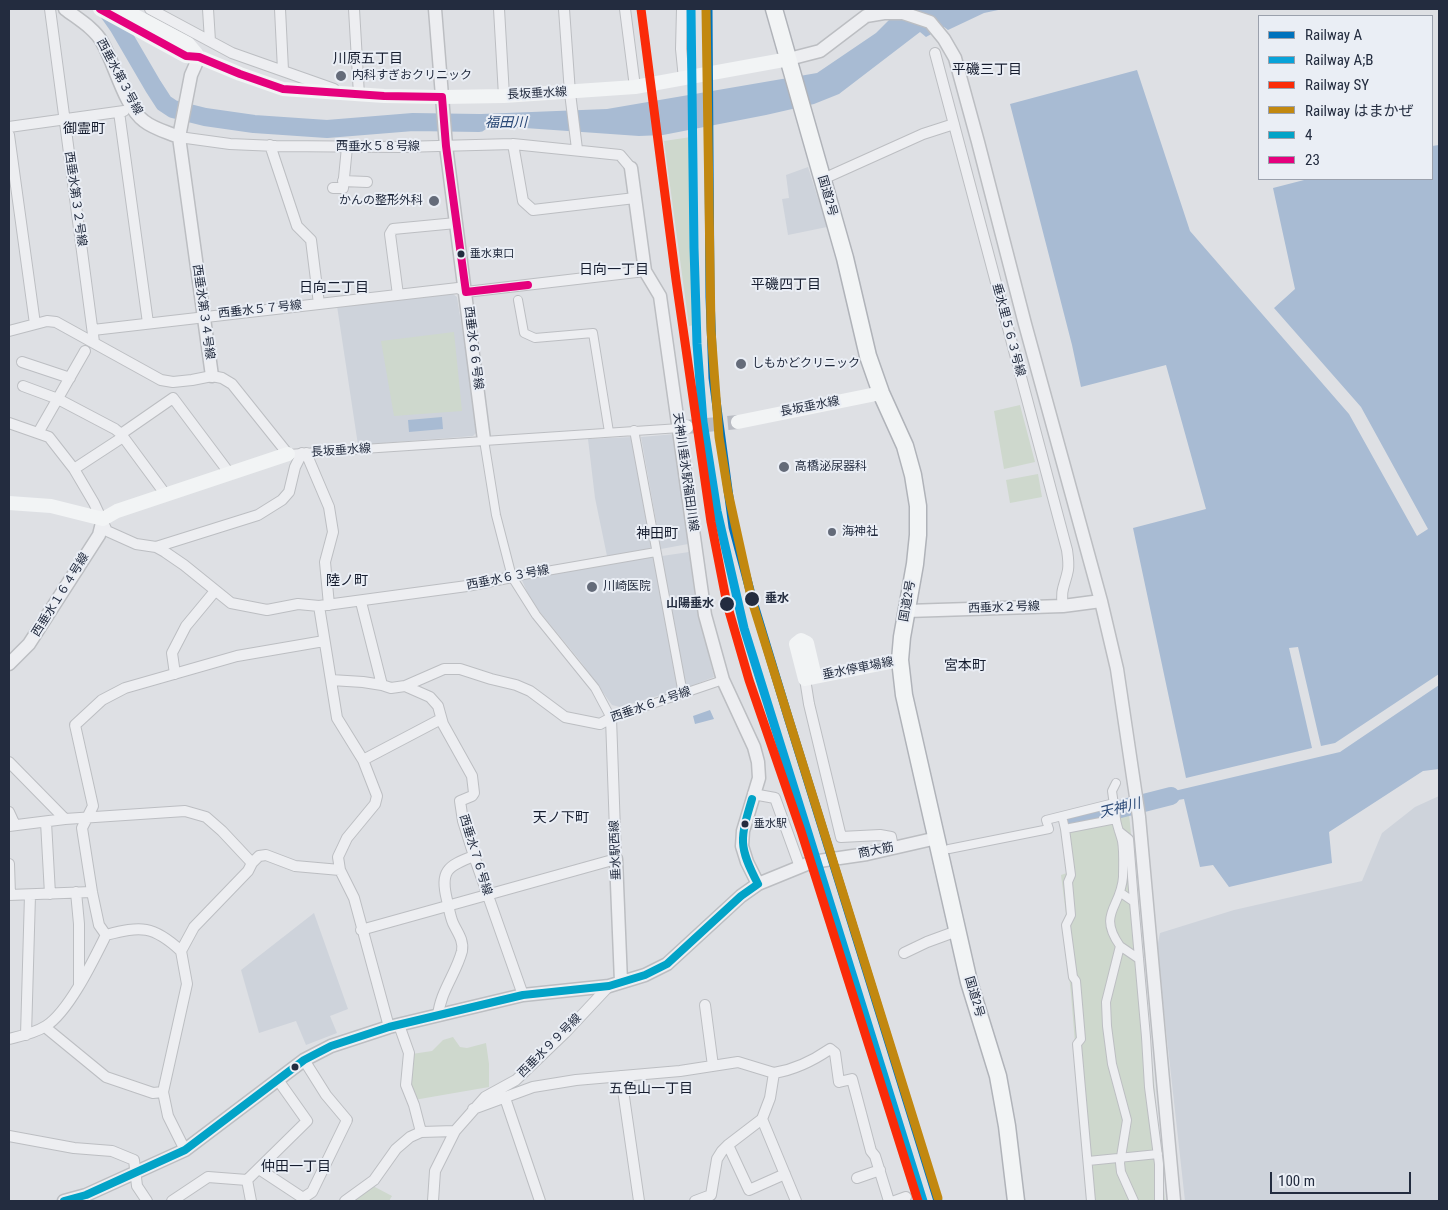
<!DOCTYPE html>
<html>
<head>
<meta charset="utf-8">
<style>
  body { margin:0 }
  #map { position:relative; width:1448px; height:1210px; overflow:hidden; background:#dee0e4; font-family:"Roboto Condensed","Noto Sans JP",sans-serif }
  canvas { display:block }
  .frame { position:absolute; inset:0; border:10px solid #232c3f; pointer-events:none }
  .legend { position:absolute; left:1258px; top:15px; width:175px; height:165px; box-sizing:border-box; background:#eaeef5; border:1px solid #9aa0ac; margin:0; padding:6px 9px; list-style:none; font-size:15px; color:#232c3f }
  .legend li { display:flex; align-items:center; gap:10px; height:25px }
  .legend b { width:25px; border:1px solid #9aa0ac }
  .scale { position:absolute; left:1270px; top:1172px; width:141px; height:22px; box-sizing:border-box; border:2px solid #232c3f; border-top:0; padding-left:6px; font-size:15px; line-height:18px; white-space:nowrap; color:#232c3f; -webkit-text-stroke:4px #eaeef5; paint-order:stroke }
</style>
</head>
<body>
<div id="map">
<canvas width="1448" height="1210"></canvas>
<div class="frame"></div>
<ul class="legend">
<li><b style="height:6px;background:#0072bc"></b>Railway A</li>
<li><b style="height:6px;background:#07a2d9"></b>Railway A;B</li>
<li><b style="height:6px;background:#fa2b08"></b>Railway SY</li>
<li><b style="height:6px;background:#c28810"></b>Railway はまかぜ</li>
<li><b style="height:6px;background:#02a3c7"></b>4</li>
<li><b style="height:6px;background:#e5007d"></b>23</li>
</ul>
<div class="scale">100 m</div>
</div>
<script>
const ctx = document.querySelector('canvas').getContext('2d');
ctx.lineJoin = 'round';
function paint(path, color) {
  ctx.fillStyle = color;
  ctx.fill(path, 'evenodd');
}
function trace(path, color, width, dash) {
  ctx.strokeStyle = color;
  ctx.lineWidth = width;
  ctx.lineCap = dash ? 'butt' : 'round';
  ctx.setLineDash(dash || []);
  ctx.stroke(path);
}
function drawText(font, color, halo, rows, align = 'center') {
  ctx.font = font + ' "Roboto Condensed","Noto Sans JP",sans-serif';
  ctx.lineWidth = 4;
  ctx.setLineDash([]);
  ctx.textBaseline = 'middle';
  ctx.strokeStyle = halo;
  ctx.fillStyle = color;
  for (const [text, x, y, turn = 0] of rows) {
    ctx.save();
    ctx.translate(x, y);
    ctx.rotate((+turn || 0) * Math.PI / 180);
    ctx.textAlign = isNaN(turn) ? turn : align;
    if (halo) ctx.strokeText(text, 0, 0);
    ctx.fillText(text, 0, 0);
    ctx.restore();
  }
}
paint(new Path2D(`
  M808,167L827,227L788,235L782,199L789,198L786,175Z
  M453,294L457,297L478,431L473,436L358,445L337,306Z
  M675,434L688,544L661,549L641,437Z
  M633,437L652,549L607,556L595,498L588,439Z
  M689,552L695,596L714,677L686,688L662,556Z
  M654,556L681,689L620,707L612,705L581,662L531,601L521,578Z
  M1439,796V1201H1185L1157,948L1160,933L1234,910L1362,881L1382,833L1415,807Z
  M314,913L348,1009L330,1016L337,1033L306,1045L296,1021L259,1033L241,970Z`), '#ced3db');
paint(new Path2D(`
  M691,137L694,325L689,326L664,141Z
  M454,332L462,411L394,416L381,341Z
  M1020,405L1035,462L1004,469L994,411Z
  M1038,474L1042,497L1010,503L1006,480Z
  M1129,813L1165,1201H1088L1071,994L1063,923L1066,914L1061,875L1067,873L1061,827Z
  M453,1037L460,1047L467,1048L486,1043L489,1064V1087L414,1100L410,1076L412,1054L432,1051L443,1040Z
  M373,1186L392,1196L389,1201H350Z`), '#ced8cd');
paint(new Path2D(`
  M900,9H1003L984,13L948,30L944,27L926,37L920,32L839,94L814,104L766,115L663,135L639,136L525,128L458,129L456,115L607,109L817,73L876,33Z
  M1137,70L1190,231L1349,414L1417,536L1428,529L1361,407L1274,308L1295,289L1273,188L1308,179H1432V146L1439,145V674L1335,743L1321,746L1298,647L1289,648L1312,748L1186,778L1133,528L1206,509L1166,365L1081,387L1072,345L1010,104Z
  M442,417L443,429L409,432L408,420Z
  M1439,685V769L1423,771L1329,832L1332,863L1229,887L1213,865L1200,867L1184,799L1172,801L1170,792L1340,752Z
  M710,710L714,719L695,724L693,716Z`), '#a8bbd3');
trace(new Path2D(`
  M106,9L118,26L153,86L164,103L173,109L205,117L254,124L327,129L413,122L479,123
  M1069,822L1171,796`), '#a8bbd3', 18);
trace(new Path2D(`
  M686,427L738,422`), '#b9bcc3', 14, [14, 7]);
const pedestrian = new Path2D(`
  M518,300L524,333L535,338L593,333L609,432
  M634,430L683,694
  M484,440L496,515L512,577L536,615L595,688L611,718L723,680
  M288,454L680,428
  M512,577L656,552
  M1062,816L1114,803
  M1116,819C1117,827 1120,833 1122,841C1124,852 1123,866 1123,877C1121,908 1097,913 1120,946L1106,1002L1107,1026L1112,1064L1127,1120L1120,1163L1121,1172L1134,1201
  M1065,829L1116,819L1112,791L1116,783
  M1119,831L1129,839L1134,902
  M949,849L1049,829L1046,820L1062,816L1065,829L1071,875L1068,882L1071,915L1066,925L1073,977L1076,981L1081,1039L1077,1044L1091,1201
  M1121,893L1134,902L1146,1037L1149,1087L1159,1164V1201
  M1120,946L1139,959
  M1088,1161L1158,1154`);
const minor = new Path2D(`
  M50,9L94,342
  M150,9L232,53L334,89
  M208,9L210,41
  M280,9L283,70
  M354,9L359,95
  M499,9L504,96
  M564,9L570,93L577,149
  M625,9L635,87
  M682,9L681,49L684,79
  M935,53L1067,550C1068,557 1069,563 1068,570C1065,586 1060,589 1063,606
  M119,112L148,323
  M9,127L124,111
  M9,135L35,324
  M179,137L230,144L276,146L401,147L513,144L620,155L631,168
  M513,144L523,201L533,210L635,198
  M270,145L297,226L311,240L319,304
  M823,179L923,134L954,124
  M343,181L367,182
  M333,188H343L347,147
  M398,295L390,234L393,229L456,223
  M93,330L458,288L466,292L645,271
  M9,331L47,321L56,322L161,380L173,382L192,380L212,376L222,378L232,384L288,454
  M22,362L70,378
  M23,386L58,399L115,429L121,434L166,495
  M9,423L49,437L74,469L94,503L107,531L136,544L156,547L165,552L184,565L231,603L267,610L298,604L319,606L467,586L512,577
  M38,433L85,351
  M121,434L173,398L230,474
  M306,453L329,507L333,532L325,562L329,605
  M74,469L123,437
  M156,547L258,515L282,500L289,492L295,467L302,453
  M361,602L382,685L391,688L405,686L444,669H460L491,679L516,685L530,691L565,717L600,724L611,718L616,859L361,930
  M319,606L337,718L363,760L377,796L375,804L347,838L338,857L340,870L354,898L389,1027
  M175,674L172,653L186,626L215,591
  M805,679L809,704L841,837L880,835L891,837L893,848
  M331,680L363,682L382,685
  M405,686L430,697L438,706L443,724L472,776L474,793L472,796L460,801L463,821L474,856L523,995
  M363,760L441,719
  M9,762L65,819
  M753,794L775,798L800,867
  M9,812L15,825
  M46,822L50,894
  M9,826L65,819L185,811L206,817L222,831L252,863L248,871L194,927L181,951
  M252,863L259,856L266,855L295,866L340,870
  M9,864L10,895
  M76,892L79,924V984
  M9,895L92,892
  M106,935L99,925L92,892L82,828L93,806L75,725L102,700L125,688L237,656L324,641
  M106,935C141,926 153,925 181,951L187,984L163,1092L168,1116L185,1150
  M904,953L927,942L957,931
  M705,1005L713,1066
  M438,1016C440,992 456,974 462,951C464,940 457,932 453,923C450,916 449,908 447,900C440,871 447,866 474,856
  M399,1025L409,1053L406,1085L414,1105L421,1132
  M45,1027L106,1077L153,1093L163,1092
  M26,1035L30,895
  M9,1039C21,1036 35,1033 46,1026C69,1011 93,961 106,935
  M621,1076L639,1201
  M505,1098L540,1201
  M473,1109L533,1087L576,1080L680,1071L738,1062L774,1073
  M762,1119L796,1201
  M9,1136L74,1148L112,1151L134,1160L137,1186L147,1201
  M728,1145L749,1190L785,1174
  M259,1169L303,1198L312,1192L347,1120L326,1095L304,1060
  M857,1178L880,1170
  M247,1180L251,1201
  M172,1201L208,1177L247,1180L307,1121L278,1080
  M345,1201L374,1180L396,1149L410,1137L421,1132L455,1131
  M433,1201L435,1171L455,1131L485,1097L516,1080L565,1033L609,986
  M695,1201L711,1195L717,1159L722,1151L728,1145L762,1119L770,1098L774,1073C793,1070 814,1060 830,1049L835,1053L839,1082L852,1079L871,1151L875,1156L889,1201
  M895,1201L906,1197`);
const tertiary = new Path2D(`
  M65,9C78,19 94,28 102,42C115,64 124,106 144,121C154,129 167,132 179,137
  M435,9L446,146L484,440
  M199,57L191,75L179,137L212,376
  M789,59L820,51L866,16L884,13H903L930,22L944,39L955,58L978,142L1025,324L1101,601L1117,669L1139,817L1174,1201
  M631,168L645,271L660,296L705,615L723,680L754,747L758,762L759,778L743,831L742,846L747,862L758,884
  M907,611L1063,606L1101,601
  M9,664L29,644L99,535L103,519
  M616,859L621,982
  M64,1201L86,1195L185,1150L304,1060L331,1046L389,1027L523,995L609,986L645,975L667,964L741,896L758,884L812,862L867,854L937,838`);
const trunk = new Path2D(`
  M774,9L845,258L868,356L881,393L905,446L913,475L918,506V535L915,564L902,637L900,660L904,695L969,982L998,1076L1007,1126L1016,1201`);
trace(pedestrian, '#bcbec2', 10);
trace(minor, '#bcbec2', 12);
trace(tertiary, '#bcbec2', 15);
trace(trunk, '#b0b3b9', 19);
trace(pedestrian, '#edeef1', 8);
trace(minor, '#edeef1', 10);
trace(tertiary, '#edeef1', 12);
trace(new Path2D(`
  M100,9L186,56L199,57L240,74L283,89L384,96L442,97L504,96L635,87L789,59
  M122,9L188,44L199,57
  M738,422L881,393
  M680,428L686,427
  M9,503L51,506L103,519L117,511L288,454
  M815,677L805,679L796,644L801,640L807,643L815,677L900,660`), '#f2f4f5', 14);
trace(trunk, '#f2f4f5', 16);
trace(new Path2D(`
  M752,799C740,839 738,846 758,884
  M64,1201L86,1195L185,1150L304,1060L331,1046L389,1027L523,995L609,986L645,975L667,964L741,896L758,884`), '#02a3c7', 8);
trace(new Path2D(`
  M100,9L186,56L199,57L240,74L283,89L384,96L442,97
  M442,97L446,146L466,292
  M466,292L528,285`), '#e5007d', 8);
trace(new Path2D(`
  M708,9L710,297L713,378L733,527L752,598L788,717L938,1201`), '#0072bc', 9);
trace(new Path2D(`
  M691,9L694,248L697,344L703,422L717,511L744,628L923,1201`), '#07a2d9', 9);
trace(new Path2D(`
  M641,9L676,280L711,522L727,604L749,680L801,831L918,1201`), '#fa2b08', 9);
trace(new Path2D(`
  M706,9L711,330L719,437L728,492L752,601L938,1198`), '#c28810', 9);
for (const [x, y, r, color] of [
  [341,76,6,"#646b79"],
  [434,201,6,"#646b79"],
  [461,254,4.5,"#232c3f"],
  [741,364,6,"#646b79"],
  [784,467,6,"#646b79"],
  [832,532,5,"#646b79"],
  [592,587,6,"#646b79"],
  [752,599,8,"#232c3f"],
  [727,604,8,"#232c3f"],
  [745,824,4.5,"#232c3f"],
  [295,1067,4.5,"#232c3f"]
]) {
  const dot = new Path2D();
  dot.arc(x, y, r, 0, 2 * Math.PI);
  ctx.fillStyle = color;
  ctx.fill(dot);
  trace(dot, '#eaeef5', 2);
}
drawText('11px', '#232c3f', '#eaeef5', [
  ["垂水東口",470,254],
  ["垂水駅",754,824]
], 'left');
drawText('12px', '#232c3f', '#eaeef5', [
  ["内科すぎおクリニック",352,76],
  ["かんの整形外科",423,201,"right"],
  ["しもかどクリニック",752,364],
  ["高橋泌尿器科",795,467],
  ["海神社",842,532],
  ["川崎医院",603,587]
], 'left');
drawText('12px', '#232c3f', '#eaeef5', [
  ["西垂水第３号線",119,77,62],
  ["長坂垂水線",537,94,-3],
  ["西垂水５８号線",378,147],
  ["国道2号",827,196,74],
  ["西垂水第３２号線",75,199,82],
  ["西垂水５７号線",260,310,-6],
  ["西垂水第３４号線",203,312,82],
  ["垂水里５６３号線",1008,330,75],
  ["西垂水６６号線",473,348,83],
  ["長坂垂水線",810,407,-11],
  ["長坂垂水線",341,451,-4],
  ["天神川垂水駅福田川線",685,472,82],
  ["西垂水６３号線",508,578,-11],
  ["西垂水１６４号線",61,595,-58],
  ["国道2号",908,601,-80],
  ["西垂水２号線",1004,608,-2],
  ["垂水停車場線",858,669,-11],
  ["西垂水６４号線",651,705,-19],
  ["垂水駅西線",616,850,-92],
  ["商大筋",876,851,-11],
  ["西垂水７６号線",475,855,73],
  ["国道2号",974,997,74],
  ["西垂水９９号線",550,1046,-45]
]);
drawText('bold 12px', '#232c3f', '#eaeef5', [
  ["垂水",765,599],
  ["山陽垂水",714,604,"right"]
], 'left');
drawText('14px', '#161d2f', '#eaeef5', [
  ["川原五丁目",368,59],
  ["平磯三丁目",987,70],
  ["御霊町",84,129],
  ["日向一丁目",614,270],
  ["平磯四丁目",786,285],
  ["日向二丁目",334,288],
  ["神田町",657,534],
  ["陸ノ町",347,581],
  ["宮本町",965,666],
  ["天ノ下町",561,818],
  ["五色山一丁目",651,1089],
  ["仲田一丁目",296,1167]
]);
drawText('italic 14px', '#294876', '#eaeef5', [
  ["福田川",506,123],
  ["天神川",1120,809,-14]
]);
</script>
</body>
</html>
